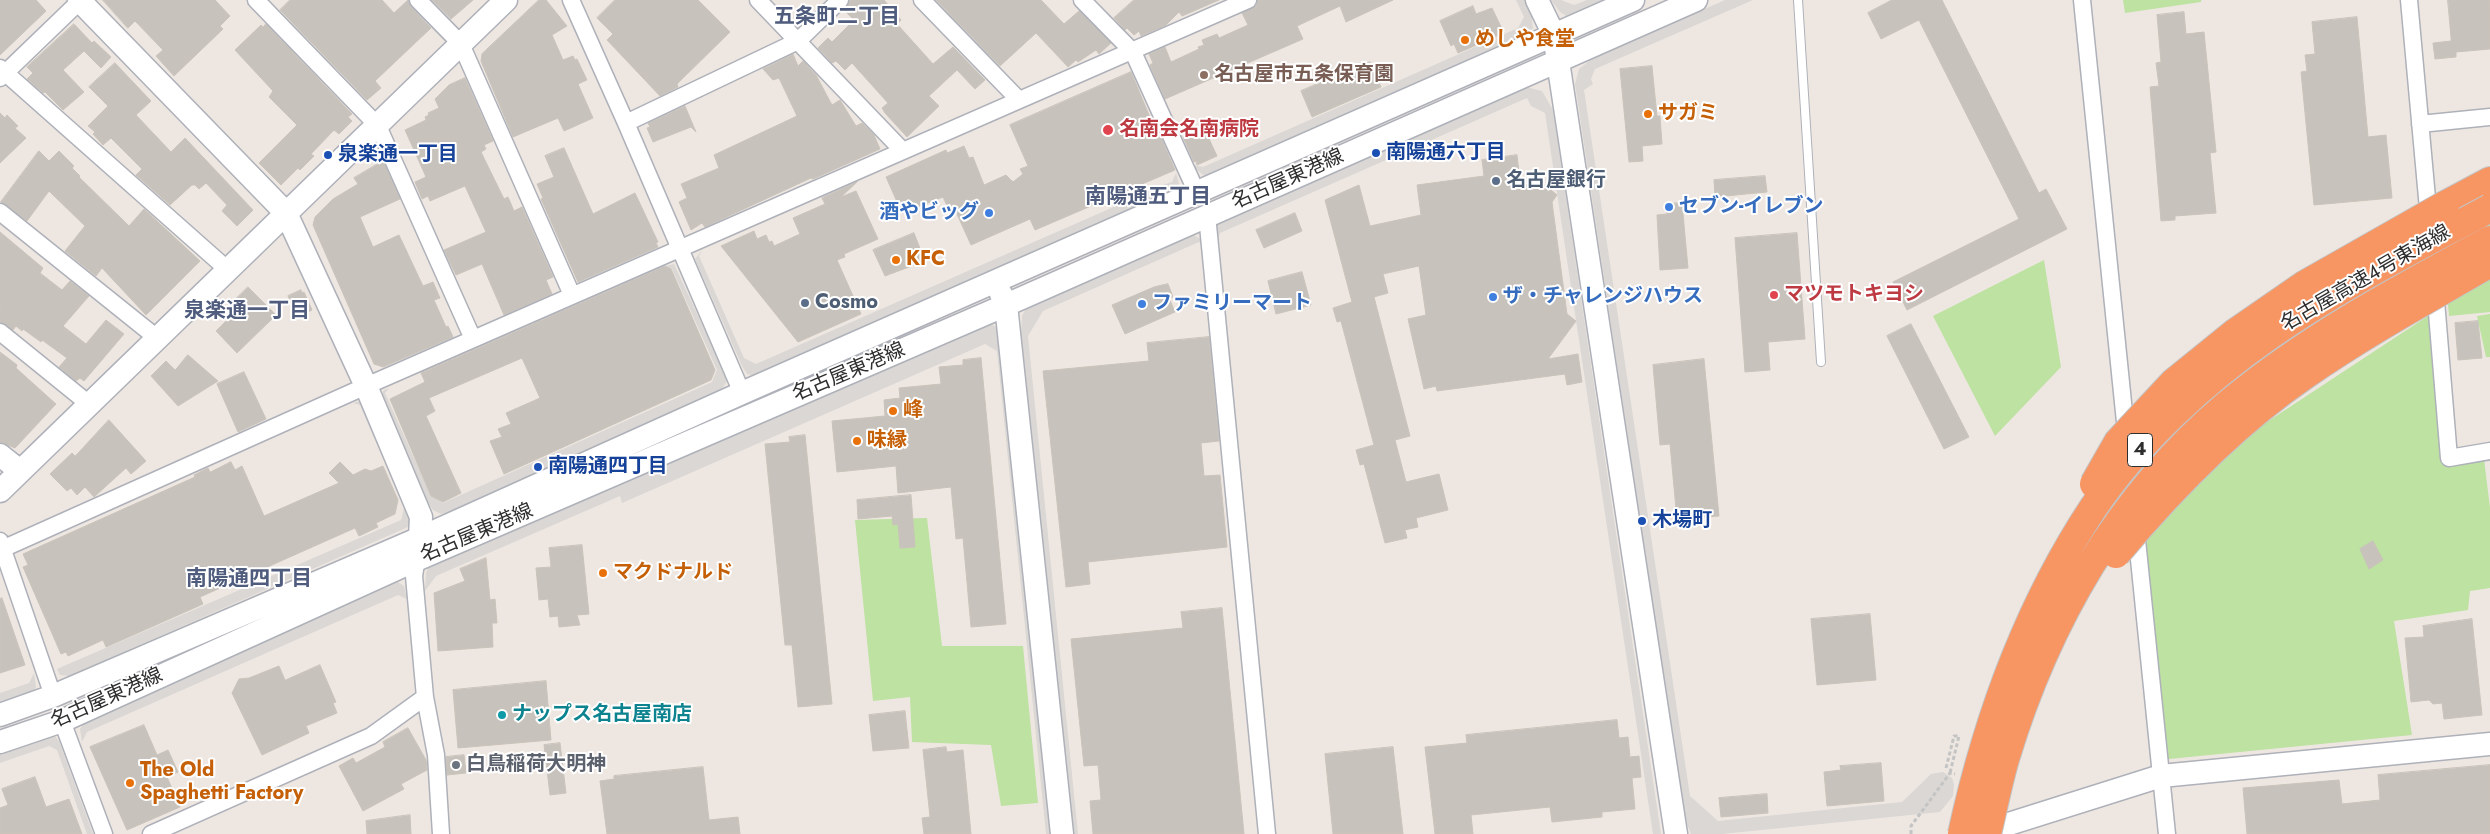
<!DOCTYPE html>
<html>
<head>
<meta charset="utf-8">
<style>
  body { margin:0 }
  canvas { display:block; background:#eee7e1 }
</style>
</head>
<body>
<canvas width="2490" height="834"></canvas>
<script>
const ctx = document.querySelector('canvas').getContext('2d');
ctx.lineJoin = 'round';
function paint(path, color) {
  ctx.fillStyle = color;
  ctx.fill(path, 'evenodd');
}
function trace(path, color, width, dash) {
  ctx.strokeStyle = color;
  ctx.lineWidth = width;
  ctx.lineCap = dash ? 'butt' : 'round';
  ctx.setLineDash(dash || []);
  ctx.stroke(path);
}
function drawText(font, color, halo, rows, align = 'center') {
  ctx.font = font + ' Jost,"Noto Sans JP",sans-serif';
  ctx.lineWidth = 4;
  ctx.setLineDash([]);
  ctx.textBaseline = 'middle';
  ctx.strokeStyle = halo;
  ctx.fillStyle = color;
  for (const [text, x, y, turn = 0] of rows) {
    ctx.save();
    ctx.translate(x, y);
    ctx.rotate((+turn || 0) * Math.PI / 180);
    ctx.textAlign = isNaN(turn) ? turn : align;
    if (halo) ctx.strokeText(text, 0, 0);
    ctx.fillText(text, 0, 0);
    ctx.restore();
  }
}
paint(new Path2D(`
  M2123,0H2201V2L2125,13Z
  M2490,183V312L2449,316L2440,208Z
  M2044,260L2061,367L1995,436L1933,316Z
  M2437,310L2446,461L2484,459L2490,508V588L2470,591L2468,610L2394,621L2412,735L2169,759L2164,755L2141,532L2229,447Z
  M2490,314V357H2486L2477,316Z
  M927,518L942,646H1023L1038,803L1001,806L991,745L912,742L910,697L873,701L855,520Z`), '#bde2a1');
paint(new Path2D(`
  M1516,0H1525L1531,13L1533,28L1527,35L1208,176L1203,175L1196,169L1194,165L1203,167L1518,28L1524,17Z
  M1551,0H1561L1574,5L1587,0H1615L1573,17L1566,16L1560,12Z
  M1725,0H1753L1595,69L1591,79L1593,84L1584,90L1690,796L1718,821L1902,802L1931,774L1943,772L1952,778L1954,784L1953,796L1940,812L1722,834H1691L1685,819L1575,84L1579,69L1594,57Z
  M1526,87L1542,91L1553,110L1661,834H1653L1545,113L1531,106L1527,98L1220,233L1217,240L1216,227L1218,223Z
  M1176,173L1179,184L1175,192L755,376L747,374L742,366L695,259L703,249L699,256L744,358L756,364L1166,184L1172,182Z
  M1192,234L1201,239L1204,246L1199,242L1043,311L1028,336L1078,834H1072L1021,336L1022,316L1027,306Z
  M674,264L725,374L727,381L722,389L449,512L441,514L433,510L425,498L382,400L381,395L384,390L389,388L385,393L431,496L443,503L712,382L717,370L672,269L666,266Z
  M992,324L998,329L1052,834H1046L997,351L985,344L622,503L620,496L436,576L425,591L426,573L429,566L985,325Z
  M360,401L363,402L412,522L408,527L69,676L60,675L57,669L401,520L404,508L360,405L353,403Z
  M398,582L404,586L407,599L398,595L87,732L82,742L80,729L86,720Z
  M34,673L36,687L34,691L0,705V693L29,683Z
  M54,735L59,741L93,834H87L57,750L49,746L0,763V751Z`), '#dad7d4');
const building = new Path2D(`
  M0,0H36L46,11L0,55Z
  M103,0H215L230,16L220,26L223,29L174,76L156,56L163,50L135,21L128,28Z
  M290,0H382L394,13L408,0L411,7L431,28L375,81L381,88L367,100L280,10Z
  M432,0H473L451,19Z
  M539,0H546L567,26L552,35L563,60L573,56L575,60L577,59L587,80L578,84L593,118L564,131L558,118L513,137L481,61L482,54Z
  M615,0H698L730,32L677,84L678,87L660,96L607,40L613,34L597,18Z
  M850,0H884L901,20L897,24L933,64L953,47L985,80L975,89L957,70L929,96L939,106L907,137L885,113L882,108L888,103L852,63L845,70L836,61L832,63L818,48L828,38L832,42L854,20L844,10Z
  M936,0H1041L1064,24L1079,11L1111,43L1099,54L1096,50L1078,62L1076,60L1068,67L1036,33L1000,66Z
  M1134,0H1219L1182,16L1179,12L1166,25L1141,36L1139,31L1134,35L1127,28L1125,30L1114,18Z
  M1258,0H1393L1346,22L1340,6L1297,26L1303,39L1165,99L1150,65L1153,63L1149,54L1165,47L1171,62L1199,49L1198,47L1204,45L1202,40L1217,34L1219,38L1248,25L1242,13L1256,6Z
  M1892,0H1942L2039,193L2046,189L2067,229L1907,310L1893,282L2019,219L1919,20L1881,39L1868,13Z
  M2448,0H2490V49L2456,52V57L2435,59L2433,43L2451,41Z
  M1473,6L1476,14L1492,8L1504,33L1458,53L1454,44L1451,46L1440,21Z
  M2184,12L2186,34L2204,32L2216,152L2210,153L2216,213L2175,216V220L2161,221L2150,87L2159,86L2156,63L2161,62L2157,15Z
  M2357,17L2368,137L2386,135L2392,198L2314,205L2301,72L2307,71L2305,55L2315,54L2312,22Z
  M74,24L92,43L94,41L111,57L101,68L84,51L63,70L84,92L63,110L45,92L43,93L27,79L33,73L27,67Z
  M266,24L352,114L348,117L352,121L339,134L334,130L311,154L314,156L300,170L298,168L281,185L259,163L297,125L269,97L273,91L235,50L261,25L263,27Z
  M793,54L798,66L803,61L816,75L832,105L840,100L856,126L862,123L874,135L880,149L813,179L811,178L705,227L702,223L691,230L679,202L687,198L681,184L719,168L714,155L797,116L779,78L773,80L763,69Z
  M1370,62L1381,87L1312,117L1301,91Z
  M115,63L151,101L136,115L171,152L185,138L253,210L237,226L222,211L227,205L206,183L199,189L195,185H192L170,205L136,175L142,169L111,138L103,145L93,134L95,132L88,126L108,106L89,87Z
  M1652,66L1657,116H1660L1662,144L1642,146L1643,161L1629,162L1620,69Z
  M1131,72L1157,134L1159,133L1175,170L1035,230L1030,219L971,245L956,212L951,214L943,197L902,213L886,177L946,150L947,153L964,146L969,158L973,157L984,185L1006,175L1013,182L1023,174L1020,169L1028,166L1010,125Z
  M465,78L493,141L484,145L486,149L481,152L504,199L508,197L514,211L522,207L553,277L546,280L552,294L504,315L482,264L456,275L444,250L486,232L465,186L430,201L428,196L422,199L415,182L426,177L405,130L426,120L425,117L429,115L428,113L439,108L435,99L449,85Z
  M685,106L696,132L691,127L653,142L647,128L650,127L648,123Z
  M0,113L5,118L7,115L18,126L15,128L26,138L0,163Z
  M1204,128L1217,156L1197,165L1196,161L1194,162L1183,137Z
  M564,148L593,214L635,193L658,242L656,243L658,247L578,282L541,199L543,198L537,184L554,177L545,156Z
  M39,151L49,161L59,151L74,166L72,168L80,176L79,177L129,226L144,209L200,261L146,315L102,268L96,276L65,251L85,226L49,191L27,221L1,202Z
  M1517,155L1521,191L1534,176L1557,195L1552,202L1567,314L1576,321L1548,359L1578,354L1582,382L1567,385L1565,374L1437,391L1436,386L1424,389L1408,319L1426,315L1419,266L1383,274L1388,293L1374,297L1410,436L1395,440L1406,482L1439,474L1448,510L1416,518L1418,527L1405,530L1407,538L1385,543L1364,464L1360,465L1356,450L1374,445L1341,321L1337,322L1333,308L1352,302L1325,200L1359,185L1370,226L1421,215L1417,185L1484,176L1482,160Z
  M383,161L400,199L360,217L373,247L399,235L423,286L433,282L440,298L434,300L446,327L448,326L453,337L383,367L374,364L313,225L315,217L333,199L358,184L354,178Z
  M1765,176L1767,192L1715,197L1714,180Z
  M857,182L841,197L856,191L878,239L844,254L845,257L837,260L861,314L798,342L721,246L754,231L757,239L766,235L769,242L772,241L774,246L800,234L793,218L825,204L822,198Z
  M1682,203L1688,268L1660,270L1657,215L1667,214L1666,204Z
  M1295,213L1302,231L1264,248L1256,230Z
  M0,232L43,268L40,273L62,290L70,281L89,296L63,326L86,344L106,320L124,334L84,381L80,378L76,381L59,367L67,358L42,340L41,342L23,329L22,331L16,326L13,330L0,322Z
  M914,233L925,261L885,276L873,250Z
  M1797,233L1805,339L1768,342L1770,370L1745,372L1735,238Z
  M665,266L671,269L715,370L711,380L504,474L490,441L502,437L498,429L511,424L506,413L540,398L522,358L429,398L435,411L426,416L461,493L443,502L431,496L390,399L425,382L421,373Z
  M1302,272L1311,305L1276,314L1268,281Z
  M1168,284L1173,297L1169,298L1175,312L1125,334L1112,305L1154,287Z
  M248,287L276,315L237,353L216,331L236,311L230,305Z
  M301,290L302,293L304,292L312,310L297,317L288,296Z
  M2478,321L2482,358L2458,360L2455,323Z
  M1911,324L1969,437L1944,449L1887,336Z
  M1209,337L1219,441L1201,443L1204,476L1220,475L1227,547L1088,562L1090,584L1066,587L1043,371L1149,361L1147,343Z
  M0,352L17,365L16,368L56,404L15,448L0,442Z
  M188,355L218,381L178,406L151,376L166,361L175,370Z
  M981,358L1006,624L971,627L963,538L956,539L951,487L898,493L896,466L837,472L832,421L885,416L884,400L900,398L899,388L941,384L939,367L963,365V360Z
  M1704,359L1719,516L1677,520L1670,444L1660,445L1653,365Z
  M244,372L266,419L238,432L217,384Z
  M109,420L146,461L131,474L126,468L94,497L85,487L77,495L71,488L67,491L50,474L72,453L75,456Z
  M805,435L832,704L798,707L792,645H785L765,444L790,442L789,437Z
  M231,462L235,470L242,466L264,516L339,483L329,473L340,462L353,475L365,469L371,471L383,466L398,500L395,514L376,523L378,527L359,536L355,528L200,597L203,604L106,647L103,640L68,656L66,652L61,654L23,567L28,565L23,554L195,477L194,475L208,468L210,472Z
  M911,495L915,547L900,548L898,524L893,525L892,516L858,519L857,500Z
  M2373,541L2383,560L2369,569L2360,549Z
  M582,545L589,614L577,615L580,625L559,627L558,616L550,617L548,599L539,600L536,568L551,567L549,548Z
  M486,558L490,600L495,599L497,623H492L493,647L438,651L434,593L465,581L460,569Z
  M2,598L25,665L0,673V599Z
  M1222,608L1244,834H1093L1090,801L1101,800L1098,765L1084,766L1071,639L1183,628L1181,612Z
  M1870,614L1876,680L1817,685L1811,619Z
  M2472,619L2482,715L2444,719L2442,703L2433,704L2429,700L2411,702L2405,638L2424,637L2423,626Z
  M320,665L336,702L333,703L337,713L306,726L309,733L262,755L232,693L239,679L249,678L279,666L285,680Z
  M546,681L551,740L458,748L453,690Z
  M905,711L909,748L873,751L869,715Z
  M1617,720L1619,738L1628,737L1630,757L1639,756L1641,777L1632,778L1635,809L1602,812V817L1552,822L1550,807L1471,815L1473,834H1435L1425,747L1467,743L1466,735Z
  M144,725L157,755L168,750L178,772L167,777L180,807L127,830L90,747Z
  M408,728L426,760L427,770L401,784L404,789L363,811L339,766L353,758L356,763L385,747L383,742Z
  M560,743L566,793L550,795L544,745Z
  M946,747L947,752L963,750L971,834H924L922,818L930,817L923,750Z
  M1393,747L1403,834H1333L1325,754Z
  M464,755L466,773L447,775L446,757Z
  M1881,763L1884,801L1827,806L1824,772L1841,770L1840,766Z
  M2490,765V834H2247L2243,788L2339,780L2342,804L2380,800L2378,775Z
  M703,767L709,820L738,817L740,834H607L600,781L614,779V776Z
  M35,777L46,807L69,799L82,834H0V808L8,805L2,789Z
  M1767,794L1768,813L1721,817L1719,798Z
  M410,815L411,834H367L366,821Z`);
paint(building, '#c7c3bc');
trace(building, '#cac3bb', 1);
const lane = new Path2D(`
  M1798,0L1821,362`);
const street = new Path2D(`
  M256,0L378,126L473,339
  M418,0L461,44L572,295
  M571,0L626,123L742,393
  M758,0L903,151
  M922,0L1019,100
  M1082,0L1133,52L1197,193
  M2082,0L2167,834
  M2409,0L2429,220
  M0,68L228,270
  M0,78L81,0
  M626,123L798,41L840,0
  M2420,124L2490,117
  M0,212L157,338
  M1207,215L1267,834
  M2435,289L2449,458L2490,451
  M0,332L89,404
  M0,541L53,696
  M0,550L366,386L1248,0
  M418,551L414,576L425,697L436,755L441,834
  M62,721L104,834
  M151,834L371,736L425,697`);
const secondary = new Path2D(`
  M79,0L286,213L366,386L421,517L420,538
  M1537,0L1554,35L1676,834
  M1001,294L1006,305L1062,834
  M0,455L20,471
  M0,491L506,0
  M0,715L53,696L420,538L742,393L1633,0
  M0,742L62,721L416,560L1006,305L1696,0
  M1977,834L2161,776L2490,744`);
const highway = new Path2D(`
  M2445,205L2490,181`);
trace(lane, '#aeb1b9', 10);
trace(street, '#aeb1b9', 19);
trace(secondary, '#aeb1b9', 25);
trace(highway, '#c4c4c4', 30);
trace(new Path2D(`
  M1946,768L1954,736H1959L1950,773`), '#c4c4c4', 3, [4, 2.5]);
trace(lane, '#fff', 8);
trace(street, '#fff', 16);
trace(secondary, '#fff', 22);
trace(highway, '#f79563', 28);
const highwayBridge = new Path2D(`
  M2094,484L2118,442L2173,383L2236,332L2304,285L2445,205
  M2116,554C2170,490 2236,422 2305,375C2364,334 2428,299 2490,263
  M1962,834C1987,719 2027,608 2093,508C2138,441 2204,381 2270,335C2340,286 2416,248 2490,208
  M1987,834C1993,809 1998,783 2005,759C2046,623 2118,496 2228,404C2307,338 2399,289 2490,240`);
trace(highwayBridge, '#c4c4c4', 30, []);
trace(new Path2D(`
  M1911,834V826L1950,773L1955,774`), '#c4c4c4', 3, [4, 2.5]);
trace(highwayBridge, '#f79563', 28);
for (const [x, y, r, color] of [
  [1465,40,5,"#e8710a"],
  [1204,75,5,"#8d6e63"],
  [1648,114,5,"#e8710a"],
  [1108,130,6,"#e0444e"],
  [1376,153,5,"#1a4fb4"],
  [328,155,5,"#1a4fb4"],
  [1496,181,5,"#5c6f8a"],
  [1669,207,5,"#3f7fe0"],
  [989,213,5,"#3f7fe0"],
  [896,260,5,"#e8710a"],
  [1774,295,5,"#e0444e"],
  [1493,297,5,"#3f7fe0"],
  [805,303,5,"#5c6f8a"],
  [1142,304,5,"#3f7fe0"],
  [893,411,5,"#e8710a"],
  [857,441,5,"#e8710a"],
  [538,467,5,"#1a4fb4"],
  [1642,521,5,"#1a4fb4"],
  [603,573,5,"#e8710a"],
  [502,715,5,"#0f9aa8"],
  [456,765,5,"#6b7280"],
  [130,783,5,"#e8710a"]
]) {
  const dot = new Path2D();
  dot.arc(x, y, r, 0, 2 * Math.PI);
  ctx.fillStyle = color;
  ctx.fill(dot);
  trace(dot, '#fff', 2);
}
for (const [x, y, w] of [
  [2140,450,25]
]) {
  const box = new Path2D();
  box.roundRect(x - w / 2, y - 16.5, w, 33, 4);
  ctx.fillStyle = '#fff';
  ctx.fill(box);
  trace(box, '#2e2e2e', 1);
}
drawText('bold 19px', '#2e2e2e', null, [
  ["4",2140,450]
]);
drawText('bold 20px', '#c56008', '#fff', [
  ["めしや食堂",1475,40],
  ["サガミ",1658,114],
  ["KFC",906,260],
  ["峰",903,411],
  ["味縁",867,441],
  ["マクドナルド",613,573],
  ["The Old",140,771],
  ["Spaghetti Factory",140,794]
], 'left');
drawText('bold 20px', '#785e54', '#fff', [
  ["名古屋市五条保育園",1214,75]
], 'left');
drawText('bold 20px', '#be3a42', '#fff', [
  ["名南会名南病院",1119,130],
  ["マツモトキヨシ",1784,295]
], 'left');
drawText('bold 20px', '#164399', '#fff', [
  ["南陽通六丁目",1386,153],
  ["泉楽通一丁目",338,155],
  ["南陽通四丁目",548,467],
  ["木場町",1652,521]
], 'left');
drawText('20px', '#2e2e2e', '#fff', [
  ["名古屋東港線",1288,180,-24],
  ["名古屋高速4号東海線",2366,279,-30],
  ["名古屋東港線",849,373,-23],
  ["名古屋東港線",477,534,-23],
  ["名古屋東港線",107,699,-24]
]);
drawText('bold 20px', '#4e5e75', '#fff', [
  ["名古屋銀行",1506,181],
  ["Cosmo",815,303]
], 'left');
drawText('bold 20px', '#366cbe', '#fff', [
  ["セブン-イレブン",1679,207],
  ["酒やビッグ",979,213,"right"],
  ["ザ・チャレンジハウス",1503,297],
  ["ファミリーマート",1152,304]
], 'left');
drawText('bold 20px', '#0d838f', '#fff', [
  ["ナップス名古屋南店",512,715]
], 'left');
drawText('bold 20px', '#5b616d', '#fff', [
  ["白鳥稲荷大明神",466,765]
], 'left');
drawText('bold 21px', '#4f5c7d', '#fff', [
  ["五条町二丁目",837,18],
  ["南陽通五丁目",1148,198],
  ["泉楽通一丁目",247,312],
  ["南陽通四丁目",249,580]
]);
</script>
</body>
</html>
